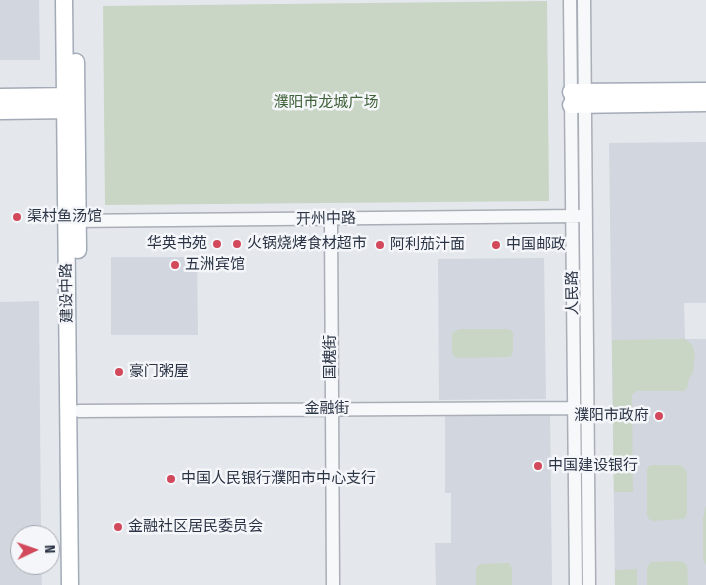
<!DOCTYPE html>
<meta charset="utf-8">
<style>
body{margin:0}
#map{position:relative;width:706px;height:585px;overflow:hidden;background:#e4e7ec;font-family:"Fira Sans Condensed",sans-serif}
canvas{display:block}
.north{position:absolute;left:10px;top:525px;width:50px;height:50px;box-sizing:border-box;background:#f4f6f9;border:1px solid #a4a8b1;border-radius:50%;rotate:87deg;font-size:14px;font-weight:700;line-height:20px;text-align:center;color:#2b3445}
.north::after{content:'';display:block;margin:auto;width:18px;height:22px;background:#d1495b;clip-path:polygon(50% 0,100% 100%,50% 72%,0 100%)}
</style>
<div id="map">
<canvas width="706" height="585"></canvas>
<div class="north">N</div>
</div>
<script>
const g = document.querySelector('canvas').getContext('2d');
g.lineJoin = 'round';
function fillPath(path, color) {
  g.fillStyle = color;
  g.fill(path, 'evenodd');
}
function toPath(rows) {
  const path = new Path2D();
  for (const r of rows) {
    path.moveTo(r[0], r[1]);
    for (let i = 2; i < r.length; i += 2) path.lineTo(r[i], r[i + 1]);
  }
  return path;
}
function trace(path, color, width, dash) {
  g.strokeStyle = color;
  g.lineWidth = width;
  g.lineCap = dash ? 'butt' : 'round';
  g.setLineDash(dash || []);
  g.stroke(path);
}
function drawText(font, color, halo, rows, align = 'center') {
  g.font = font + ' "Fira Sans Condensed","Noto Sans SC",sans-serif';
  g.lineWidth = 5;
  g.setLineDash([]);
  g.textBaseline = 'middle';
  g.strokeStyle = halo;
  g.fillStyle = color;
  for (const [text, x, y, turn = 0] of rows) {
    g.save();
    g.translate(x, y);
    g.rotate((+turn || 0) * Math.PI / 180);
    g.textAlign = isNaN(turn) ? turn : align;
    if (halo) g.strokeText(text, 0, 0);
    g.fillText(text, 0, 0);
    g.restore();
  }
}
fillPath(toPath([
 [0,0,39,0,40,60,0,60],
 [706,142,706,303,684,303,685,339,706,339,706,585,615,585,609,143],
 [197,257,198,335,111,335,111,257],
 [544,258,546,399,439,400,438,259],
 [39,301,41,535,20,535,20,565,41,565,42,585,0,585,0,302],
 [550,413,552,585,436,585,435,543,451,543,451,493,445,493,445,414]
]), '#d2d6de');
fillPath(toPath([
 [547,1,549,201,105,205,103,6],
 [459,329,507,329,511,330,513,334,513,351,512,356,507,357,458,358,454,356,452,353,452,334],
 [685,339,693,346,695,356,693,372,689,378,687,388,684,391,637,391,632,395,633,492,614,492,612,340],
 [651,465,679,465,682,466,687,472,687,514,684,519,652,521,649,519,647,516,647,471,648,467],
 [706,505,706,565,703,558,703,518],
 [682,561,687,566,688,585,647,585,647,567,651,562],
 [509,563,512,568,512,585,476,585,476,568,480,564],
 [637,569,637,585,615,585,615,570]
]), '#c9d6c5');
const minor = toPath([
 [570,0,576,585],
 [584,0,589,585],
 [331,219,333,585],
 [69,221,579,216],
 [79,411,574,408]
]);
const major = toPath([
 [64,0,70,585],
 [76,62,78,250],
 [571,92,706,91],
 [0,97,74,96],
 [571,105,706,103],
 [0,111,74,110]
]);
trace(minor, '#a9aeb7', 15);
trace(major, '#a3abb8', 19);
trace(minor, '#f7f8fa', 12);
trace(major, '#fff', 16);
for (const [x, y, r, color] of [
 [17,217,5,"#d1495b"],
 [217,244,5,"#d1495b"],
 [237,244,5,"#d1495b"],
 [380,245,5,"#d1495b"],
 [496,245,5,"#d1495b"],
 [175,265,5,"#d1495b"],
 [119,372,5,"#d1495b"],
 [659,416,5,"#d1495b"],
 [538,466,5,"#d1495b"],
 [171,479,5,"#d1495b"],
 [118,527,5,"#d1495b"]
]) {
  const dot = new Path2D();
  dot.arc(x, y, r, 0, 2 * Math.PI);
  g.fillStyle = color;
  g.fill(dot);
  trace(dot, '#f4f6f9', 2);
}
drawText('15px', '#3f6138', '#f4f6f9', [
 ["濮阳市龙城广场",326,103]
]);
drawText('15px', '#2b3445', '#f4f6f9', [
 ["渠村鱼汤馆",27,217],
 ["华英书苑",207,244,"right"],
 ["火锅烧烤食材超市",247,244],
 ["阿利茄汁面",390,245],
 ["中国邮政",506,245],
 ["五洲宾馆",185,265],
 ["豪门粥屋",129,372],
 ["濮阳市政府",649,416,"right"],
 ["中国建设银行",548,466],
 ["中国人民银行濮阳市中心支行",181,479],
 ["金融社区居民委员会",128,527]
], 'left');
drawText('15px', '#2b3445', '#f4f6f9', [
 ["开州中路",326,219,-1],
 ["建设中路",67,293,-91],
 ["人民路",573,293,-91],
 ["国槐街",331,357,-90],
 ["金融街",327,409]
]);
</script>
